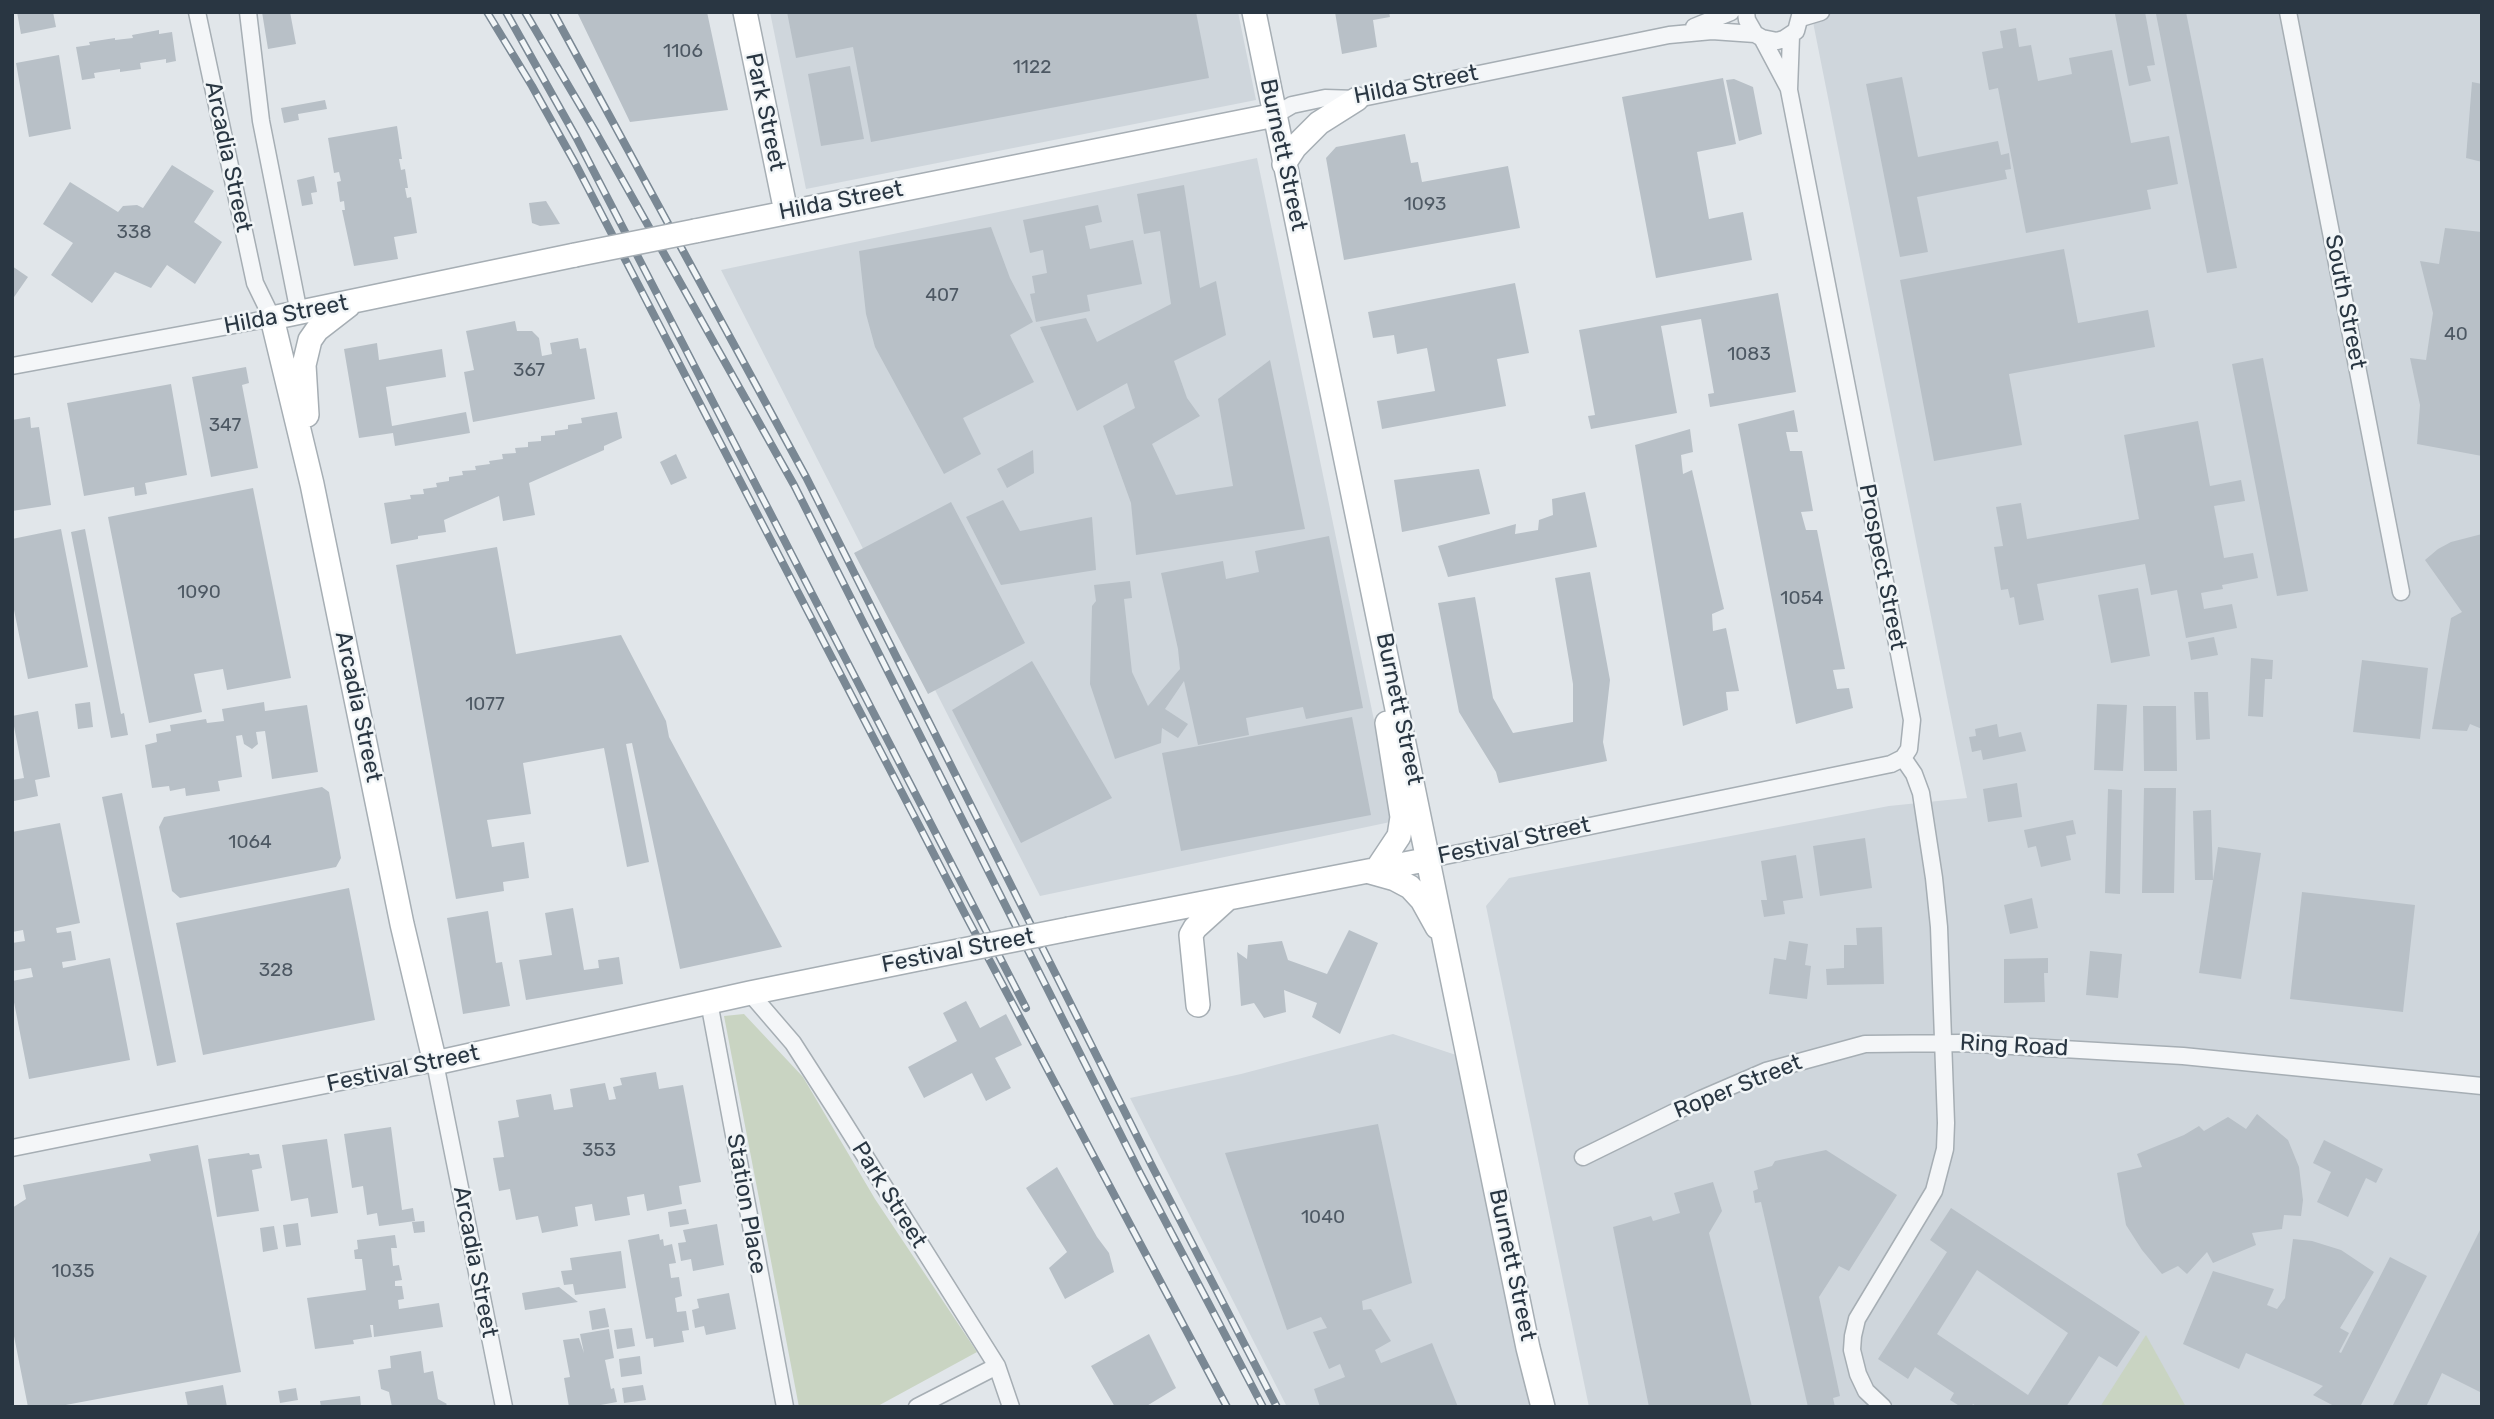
<!DOCTYPE html>
<style>
body{margin:0}
#map{position:relative;width:2494px;height:1419px;overflow:hidden;background:#e1e6ea;font-family:Rubik,sans-serif}
canvas{display:block}
.frame{position:absolute;inset:0;border:14px solid #293642;pointer-events:none}
</style>
<div id="map">
<canvas width="2494" height="1419"></canvas>
<div class="frame"></div>
</div>
<script>
const g = document.querySelector('canvas').getContext('2d');
g.lineJoin = 'round';
function fillPath(path, color) {
  g.fillStyle = color;
  g.fill(path, 'evenodd');
}
function toPath(rows) {
  const path = new Path2D();
  for (const r of rows) {
    path.moveTo(r[0], r[1]);
    for (let i = 2; i < r.length; i += 2) path.lineTo(r[i], r[i + 1]);
  }
  return path;
}
function trace(path, color, width, dash) {
  g.strokeStyle = color;
  g.lineWidth = width;
  g.lineCap = dash ? 'butt' : 'round';
  g.setLineDash(dash || []);
  g.stroke(path);
}
function drawText(font, color, halo, rows, align = 'center') {
  g.font = font + ' Rubik,sans-serif';
  g.lineWidth = 5;
  g.setLineDash([]);
  g.textBaseline = 'middle';
  g.strokeStyle = halo;
  g.fillStyle = color;
  for (const [text, x, y, turn = 0] of rows) {
    g.save();
    g.translate(x, y);
    g.rotate((+turn || 0) * Math.PI / 180);
    g.textAlign = isNaN(turn) ? turn : align;
    if (halo) g.strokeText(text, 0, 0);
    g.fillText(text, 0, 0);
    g.restore();
  }
}
fillPath(toPath([
 [770,12,1238,12,1256,100,806,189],
 [1811,12,2482,12,2482,1407,1589,1407,1486,906,1509,878,1889,806,1967,798],
 [1257,158,1395,821,1040,896,721,270],
 [1393,1034,1459,1056,1534,1407,1287,1407,1130,1098,1241,1074]
]), '#cfd6dc');
fillPath(toPath([
 [744,1014,803,1077,875,1199,977,1352,876,1407,799,1407,724,1016],
 [2146,1335,2186,1407,2100,1407]
]), '#c9d4c2');
fillPath(toPath([
 [17,12,53,12,56,27,21,34],
 [262,12,290,12,296,44,268,49],
 [577,12,707,12,728,110,630,122],
 [787,12,1196,12,1209,78,871,142,853,47,796,58],
 [1335,12,1389,12,1390,17,1373,20,1377,47,1342,54],
 [2123,12,2145,12,2155,65,2147,66,2151,81,2129,86,2115,14],
 [2165,12,2186,12,2237,268,2207,273,2156,14],
 [2016,28,2019,47,2031,45,2038,81,2072,74,2069,58,2112,50,2131,143,2169,136,2178,184,2147,190,2151,209,2026,233,1998,88,1989,90,1982,52,2003,48,2000,31],
 [159,30,159,34,172,32,176,61,166,63,166,59,140,63,141,69,120,72,120,69,94,73,95,78,82,80,76,47,90,45,89,42,115,38,115,40,133,38,132,35],
 [59,55,71,129,29,137,16,63],
 [850,66,864,139,821,146,808,74],
 [1902,77,1918,157,1998,141,2001,155,2009,153,2011,169,2005,170,2007,179,1917,197,1928,252,1900,257,1866,84],
 [1723,78,1736,144,1697,152,1709,219,1743,212,1752,260,1656,278,1622,97],
 [1734,79,1753,87,1762,134,1739,141,1726,80],
 [2472,82,2482,84,2482,162,2466,158],
 [325,100,327,109,298,114,299,120,284,123,281,108],
 [397,126,402,159,399,159,401,170,405,169,408,188,405,188,407,198,411,197,417,233,394,237,398,259,354,266,342,210,345,210,344,201,340,202,337,182,341,181,339,172,334,173,328,138],
 [1405,134,1411,163,1418,162,1422,182,1508,166,1520,228,1344,260,1326,158,1336,147],
 [172,165,214,191,194,222,222,242,195,284,167,265,151,288,115,272,92,303,51,275,73,243,43,224,70,182,118,212,123,206,137,205,143,208],
 [314,176,317,192,311,193,313,204,302,206,297,180],
 [1184,185,1200,288,1216,281,1226,335,1174,361,1187,398,1200,416,1152,444,1176,495,1233,486,1218,399,1270,360,1305,529,1136,555,1131,503,1103,426,1135,408,1127,383,1077,411,1040,327,1086,318,1097,342,1171,304,1160,231,1144,234,1137,194],
 [546,201,560,224,540,226,532,223,529,203],
 [1098,205,1102,222,1085,226,1090,249,1133,240,1142,284,1087,295,1090,311,1036,322,1030,294,1035,293,1032,276,1047,273,1043,250,1030,253,1023,220],
 [991,227,1010,278,1033,322,1010,335,1034,382,963,418,981,454,944,474,875,347,866,314,859,251],
 [2445,228,2482,232,2482,456,2417,444,2420,405,2410,358,2426,360,2433,313,2420,261,2439,264],
 [2064,249,2078,323,2148,310,2155,347,2009,374,2022,445,1934,461,1900,280],
 [12,266,28,277,12,300],
 [1515,283,1529,353,1497,359,1506,406,1382,429,1377,401,1435,391,1427,348,1397,354,1394,335,1373,338,1368,312],
 [1778,293,1796,392,1710,407,1708,394,1714,393,1701,319,1661,326,1677,413,1591,429,1588,416,1595,415,1579,330],
 [515,321,517,331,532,331,539,338,542,356,552,354,550,343,578,338,580,349,586,348,595,399,473,422,464,372,474,370,466,331],
 [377,343,379,360,442,349,446,377,386,387,392,426,466,412,470,433,395,446,393,433,359,438,344,349],
 [2263,358,2308,591,2277,596,2232,364],
 [246,367,249,383,242,385,258,468,211,477,192,377],
 [171,384,187,475,145,483,147,494,135,496,134,487,84,496,67,403],
 [1794,410,1798,432,1786,432,1790,451,1802,451,1813,511,1801,512,1806,530,1817,530,1845,669,1833,670,1837,689,1849,688,1853,708,1796,724,1738,424],
 [617,412,622,438,604,446,604,450,529,483,535,515,503,521,499,496,444,520,446,532,418,536,418,539,391,544,384,503,411,499,410,495,424,494,423,489,437,487,436,483,449,481,449,477,463,475,462,471,476,470,475,466,490,464,489,461,503,459,502,454,516,453,515,448,528,447,528,442,541,441,541,436,555,435,555,431,568,429,568,425,582,423,581,418],
 [30,417,31,428,39,427,51,505,12,511,12,420],
 [2198,421,2210,486,2241,480,2245,501,2214,506,2224,558,2253,553,2258,578,2222,585,2223,589,2201,593,2204,609,2232,604,2237,628,2186,638,2177,590,2151,595,2145,564,2037,584,2044,620,2019,625,2014,597,2010,598,2008,589,2001,590,1994,547,2003,546,1996,507,2021,503,2027,539,2139,519,2124,435],
 [1690,429,1693,452,1681,455,1683,474,1692,470,1724,609,1712,614,1713,631,1726,628,1739,691,1726,692,1728,710,1683,726,1635,445],
 [1033,450,1034,473,1007,488,997,469],
 [676,454,687,478,671,485,660,462],
 [1479,469,1490,514,1402,532,1394,480],
 [253,488,291,678,227,690,223,669,194,674,202,712,149,723,108,517],
 [1585,492,1597,547,1448,577,1438,546,1516,524,1515,534,1538,530,1539,520,1553,515,1552,499],
 [1003,500,1020,531,1092,517,1096,570,1001,585,966,517],
 [951,502,1025,643,928,694,854,553],
 [61,529,88,667,28,679,12,600,12,539],
 [85,529,121,714,124,713,128,735,111,738,71,532],
 [2482,534,2482,729,2470,724,2467,731,2432,729,2451,618,2462,612,2425,560,2438,549,2451,542],
 [1329,536,1363,708,1306,719,1303,707,1246,718,1249,735,1198,745,1184,681,1165,709,1188,724,1178,738,1162,728,1161,743,1115,759,1090,684,1092,606,1096,601,1094,585,1130,581,1132,598,1124,599,1132,672,1148,706,1180,669,1178,649,1161,573,1223,561,1226,579,1259,572,1255,551],
 [497,547,516,654,621,635,666,721,669,737,782,947,680,969,632,743,626,744,649,862,627,867,604,748,523,763,531,814,487,820,492,847,524,842,529,878,503,882,504,891,456,899,396,565],
 [1590,572,1610,680,1603,742,1607,761,1499,783,1496,772,1459,712,1438,603,1475,597,1493,698,1513,733,1573,722,1573,684,1555,578],
 [2138,588,2150,656,2111,663,2098,595],
 [2214,637,2218,655,2191,660,2188,642],
 [2251,658,2273,660,2272,679,2265,679,2263,717,2248,716],
 [2362,660,2428,668,2420,739,2353,732],
 [1032,661,1112,798,1021,843,952,710],
 [2194,692,2208,692,2210,739,2196,740],
 [90,702,93,727,78,729,75,704],
 [264,702,265,711,307,705,318,772,272,779,265,731,256,732,258,744,252,749,244,744,242,735,236,736,242,777,218,781,220,791,186,796,185,788,170,791,169,786,152,788,145,745,157,742,156,734,171,731,170,725,206,719,207,723,224,721,222,709],
 [2097,704,2127,705,2123,771,2094,770],
 [2143,706,2176,706,2177,771,2144,771],
 [38,711,50,777,35,780,38,796,14,801,12,780,24,778,12,716],
 [1352,717,1371,815,1181,851,1162,753],
 [1997,724,1999,737,2021,732,2026,751,1983,760,1981,750,1972,752,1969,737,1976,736,1975,729],
 [2017,783,2022,817,1988,822,1983,789],
 [322,787,329,792,341,858,336,867,180,898,172,891,159,827,164,817],
 [2144,788,2176,788,2174,893,2142,893],
 [2108,789,2122,790,2120,894,2105,893],
 [122,793,176,1062,157,1066,102,797],
 [2211,810,2213,880,2195,880,2193,811],
 [2073,820,2076,834,2066,836,2071,860,2041,867,2036,846,2028,848,2024,830],
 [60,823,80,923,56,928,57,933,71,931,76,960,62,962,63,968,110,958,130,1060,29,1079,12,992,12,981,33,977,31,968,12,971,12,943,25,941,23,930,12,932,12,832],
 [1865,838,1872,888,1820,896,1813,846],
 [2218,847,2261,853,2241,979,2199,973],
 [1796,855,1803,898,1783,901,1785,914,1764,917,1761,900,1767,900,1761,861],
 [349,888,375,1020,203,1055,176,923],
 [2302,892,2415,905,2403,1012,2290,999],
 [2032,898,2038,928,2010,934,2004,905],
 [573,908,584,970,599,968,598,960,619,957,623,984,526,1000,519,960,552,955,545,913],
 [488,911,496,963,502,962,510,1006,463,1014,447,918],
 [1882,927,1884,984,1827,985,1826,969,1844,968,1844,945,1857,945,1856,928],
 [1349,930,1378,943,1340,1034,1312,1017,1317,1003,1284,990,1286,1012,1264,1018,1254,1003,1241,1006,1237,952,1247,959,1248,945,1282,941,1288,960,1327,974],
 [1789,941,1808,944,1805,965,1811,966,1807,999,1769,994,1774,958,1786,960],
 [2090,951,2122,954,2118,998,2086,995],
 [2048,958,2048,973,2044,973,2045,1002,2004,1003,2004,959],
 [966,1001,980,1028,1006,1014,1022,1045,995,1058,1011,1088,986,1101,972,1073,924,1098,908,1067,957,1041,943,1013],
 [656,1072,659,1089,683,1085,701,1182,679,1186,682,1204,647,1211,644,1194,627,1197,630,1215,595,1221,592,1204,575,1207,578,1226,542,1233,538,1216,516,1220,510,1189,499,1191,493,1158,504,1157,498,1121,519,1117,516,1100,551,1094,554,1110,573,1107,570,1089,605,1083,609,1100,616,1099,613,1087,622,1085,620,1078],
 [2257,1114,2288,1140,2299,1167,2303,1200,2301,1216,2284,1215,2282,1229,2252,1233,2256,1245,2213,1263,2207,1252,2187,1274,2178,1266,2162,1274,2142,1250,2126,1225,2117,1173,2142,1167,2137,1154,2184,1135,2199,1126,2204,1131,2228,1117,2246,1129],
 [1378,1124,1412,1283,1362,1301,1363,1310,1371,1309,1391,1341,1375,1350,1381,1363,1432,1343,1458,1407,1320,1407,1314,1389,1345,1377,1340,1364,1329,1369,1313,1332,1327,1328,1321,1317,1287,1330,1225,1153],
 [391,1127,402,1210,413,1208,415,1221,379,1226,377,1213,367,1215,363,1186,352,1188,344,1134],
 [327,1139,338,1213,311,1217,308,1198,291,1201,282,1145],
 [2324,1140,2383,1169,2376,1183,2366,1178,2348,1217,2317,1202,2331,1172,2313,1163],
 [198,1145,241,1372,55,1407,28,1407,12,1326,12,1208,26,1199,23,1185,151,1161,149,1154],
 [1826,1150,1897,1195,1849,1271,1839,1266,1819,1297,1840,1396,1833,1398,1835,1407,1808,1407,1761,1202,1755,1203,1753,1191,1758,1189,1754,1171,1772,1166,1775,1161],
 [249,1153,250,1155,259,1154,262,1168,252,1170,259,1211,217,1217,208,1159],
 [1057,1167,1097,1237,1109,1253,1114,1272,1065,1299,1049,1268,1067,1252,1026,1188],
 [1713,1182,1722,1211,1709,1233,1752,1407,1649,1407,1613,1227,1651,1216,1653,1221,1680,1213,1674,1193],
 [1951,1208,2140,1332,2117,1367,2099,1356,2066,1407,1978,1407,1973,1404,1971,1407,1961,1407,1950,1400,1954,1393,1915,1367,1908,1379,1878,1359,1947,1252,1930,1240],
 [1977,1270,2068,1333,2028,1395,1937,1334],
 [686,1209,689,1224,670,1227,668,1212],
 [424,1221,425,1232,414,1233,412,1222],
 [298,1223,301,1245,286,1247,283,1225],
 [717,1224,724,1265,693,1271,691,1259,681,1261,678,1243,686,1242,683,1230],
 [274,1226,278,1249,263,1252,260,1228],
 [2482,1226,2482,1393,2442,1373,2426,1407,2392,1407],
 [659,1234,660,1240,663,1239,664,1246,672,1244,676,1263,669,1264,671,1278,679,1277,682,1296,675,1298,677,1312,686,1311,689,1330,682,1331,684,1342,654,1347,653,1338,646,1339,628,1240],
 [395,1235,397,1248,391,1248,393,1266,399,1265,402,1280,395,1281,395,1286,402,1286,404,1299,398,1300,399,1309,439,1303,443,1327,374,1337,373,1325,370,1325,372,1337,353,1340,354,1344,315,1349,307,1298,366,1290,362,1259,355,1259,354,1250,358,1249,357,1240],
 [2293,1239,2312,1241,2341,1250,2374,1272,2340,1328,2349,1333,2339,1352,2341,1353,2390,1257,2427,1276,2360,1407,2336,1407,2313,1395,2323,1386,2246,1353,2239,1369,2183,1344,2213,1271,2274,1289,2267,1305,2277,1309,2285,1298],
 [621,1251,626,1288,575,1295,573,1284,564,1285,561,1271,572,1270,570,1258],
 [559,1287,578,1302,525,1310,522,1293],
 [729,1293,736,1329,706,1335,704,1326,695,1328,692,1310,699,1308,697,1299],
 [605,1308,609,1327,592,1330,589,1311],
 [632,1328,635,1346,617,1349,614,1330],
 [609,1329,614,1358,605,1360,611,1389,614,1388,617,1402,590,1407,569,1407,564,1378,570,1377,563,1340,579,1338,584,1353,580,1334],
 [1149,1334,1176,1388,1145,1407,1115,1407,1091,1366],
 [421,1351,424,1373,433,1371,438,1399,447,1404,444,1407,392,1407,389,1392,381,1389,378,1370,391,1368,390,1356],
 [640,1356,642,1374,621,1377,619,1359],
 [223,1385,227,1407,188,1407,185,1392],
 [643,1385,646,1400,624,1403,622,1388],
 [296,1388,298,1400,280,1403,278,1391],
 [360,1396,361,1407,321,1407,320,1401]
]), '#b8c0c7');
const street = toPath([
 [248,12,261,121,299,313],
 [1746,12,1747,20,1755,34,1762,38,1777,41,1784,39,1796,31,1801,12],
 [2288,12,2401,592],
 [1801,18,1821,12],
 [1694,27,1731,12],
 [1762,38,1788,87],
 [1275,115,1292,105,1325,98,1357,99,1669,35,1712,31,1755,34],
 [12,366,272,318,255,283,197,12],
 [1430,859,1891,764,1903,758,1909,749,1912,720,1789,90,1791,36],
 [750,993,793,1043,836,1110,997,1366,1011,1407],
 [709,1002,785,1407],
 [12,1148,435,1063,504,1407],
 [1583,1157,1701,1099,1766,1071,1865,1044,1960,1043,2183,1056,2482,1086],
 [917,1407,997,1366],
 [1883,1407,1866,1391,1858,1374,1852,1350,1853,1336,1857,1319,1934,1191,1945,1149,1946,1123,1939,927,1934,878,1921,793,1914,774,1903,758]
]);
const secondary = toPath([
 [745,12,786,212],
 [1254,12,1528,1348,1543,1407],
 [1284,164,1295,147,1319,123,1357,99],
 [695,231,1275,115],
 [575,255,272,318,312,484,402,924,435,1063,750,993,923,958],
 [307,415,304,365,310,340,317,330,348,306],
 [1377,869,1399,836,1402,817,1387,723],
 [1370,872,1395,879,1410,887,1422,900,1437,927],
 [1069,929,1430,859],
 [1198,1005,1191,935,1195,928,1227,899]
]);
trace(street, '#a6aeb4', 19);
trace(secondary, '#a6aeb4', 26);
trace(street, '#f4f6f8', 16);
trace(secondary, '#fff', 23);
const rail = toPath([
 [487,12,532,86,575,163,966,916,1227,1407],
 [506,12,576,137,1026,1008],
 [525,12,595,131,794,485,1140,1173,1263,1407],
 [553,12,806,477,1153,1168,1277,1407]
]);
trace(rail, '#7a8894', 8);
trace(rail, '#f1f5f7', 5, [16]);
const secondaryBridge = toPath([
 [575,255,695,231],
 [923,958,1069,929]
]);
trace(secondaryBridge, '#a6aeb4', 26, []);
trace(secondaryBridge, '#fff', 23);
drawText('19px', '#4d5863', null, [
 ["1106",683,52],
 ["1122",1032,68],
 ["1093",1425,205],
 ["338",134,233],
 ["407",942,296],
 ["40",2456,335],
 ["1083",1749,355],
 ["367",529,371],
 ["347",225,426],
 ["1090",199,593],
 ["1054",1802,599],
 ["1077",485,705],
 ["1064",250,843],
 ["328",276,971],
 ["353",599,1151],
 ["1040",1323,1218],
 ["1035",73,1272]
]);
drawText('23px', '#293642', '#f1f5f7', [
 ["Hilda Street",1416,85,-11],
 ["Park Street",765,112,78],
 ["Burnett Street",1283,155,78],
 ["Arcadia Street",228,157,78],
 ["Hilda Street",841,201,-11],
 ["South Street",2345,302,79],
 ["Hilda Street",286,315,-11],
 ["Prospect Street",1882,567,79],
 ["Arcadia Street",358,707,78],
 ["Burnett Street",1399,709,78],
 ["Festival Street",1514,841,-12],
 ["Festival Street",958,951,-11],
 ["Ring Road",2014,1046,3],
 ["Festival Street",403,1069,-12],
 ["Roper Street",1738,1087,-22],
 ["Park Street",889,1195,58],
 ["Station Place",746,1204,80],
 ["Arcadia Street",475,1262,79],
 ["Burnett Street",1512,1265,78]
]);
</script>
